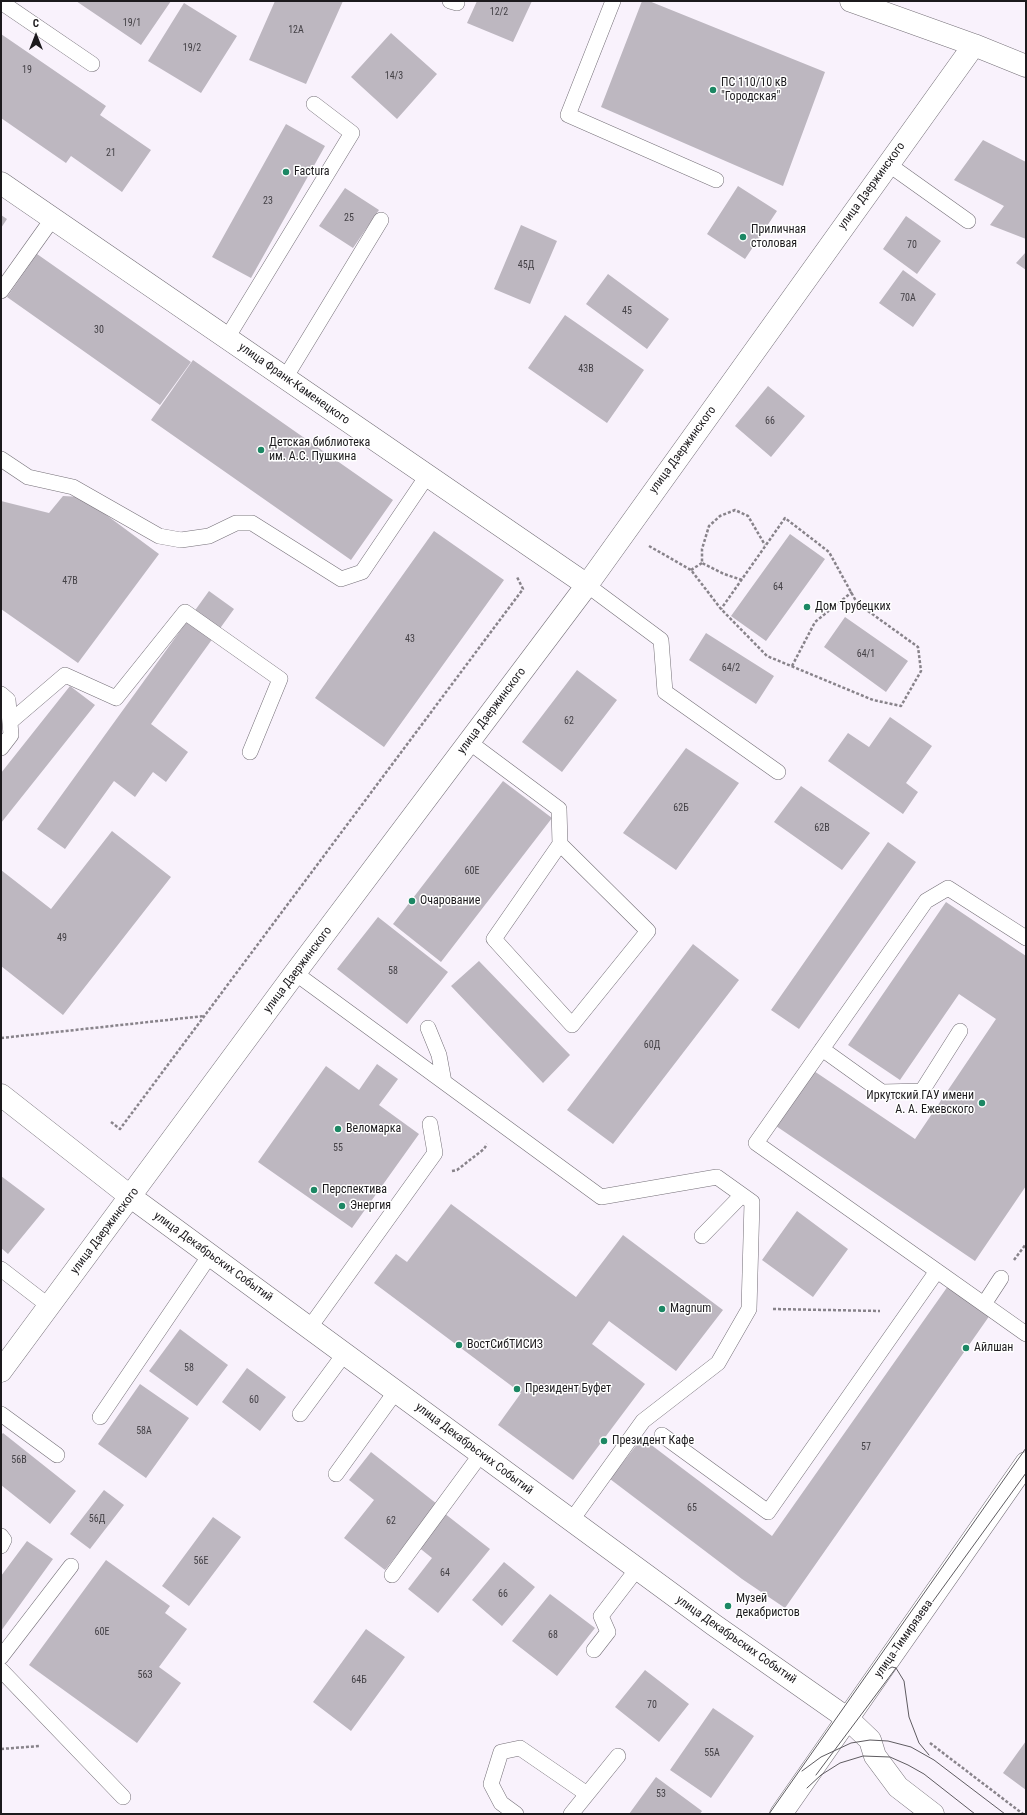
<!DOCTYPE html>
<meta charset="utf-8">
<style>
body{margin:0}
#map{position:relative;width:1027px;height:1815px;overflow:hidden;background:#f9f2fc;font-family:"Roboto Condensed",sans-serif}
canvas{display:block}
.frame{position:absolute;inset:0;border:2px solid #1c1a1d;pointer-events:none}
.north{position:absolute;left:16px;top:16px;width:40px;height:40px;-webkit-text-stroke:3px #fff;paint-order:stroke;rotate:0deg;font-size:11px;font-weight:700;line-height:16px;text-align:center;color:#1c1a1d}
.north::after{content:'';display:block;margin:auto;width:14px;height:18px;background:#1c1a1d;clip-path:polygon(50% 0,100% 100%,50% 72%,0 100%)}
</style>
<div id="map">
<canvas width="1027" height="1815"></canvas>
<div class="frame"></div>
<div class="north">С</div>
</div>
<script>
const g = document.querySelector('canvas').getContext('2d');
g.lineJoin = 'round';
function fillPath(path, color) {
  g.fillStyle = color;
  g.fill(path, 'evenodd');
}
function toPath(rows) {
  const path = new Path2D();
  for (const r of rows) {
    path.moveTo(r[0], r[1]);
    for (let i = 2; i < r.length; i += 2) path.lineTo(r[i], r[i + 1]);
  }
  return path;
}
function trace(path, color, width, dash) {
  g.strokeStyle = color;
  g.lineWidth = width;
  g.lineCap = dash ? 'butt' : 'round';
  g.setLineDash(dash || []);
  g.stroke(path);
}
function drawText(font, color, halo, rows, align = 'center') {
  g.font = font + ' "Roboto Condensed",sans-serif';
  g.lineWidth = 3;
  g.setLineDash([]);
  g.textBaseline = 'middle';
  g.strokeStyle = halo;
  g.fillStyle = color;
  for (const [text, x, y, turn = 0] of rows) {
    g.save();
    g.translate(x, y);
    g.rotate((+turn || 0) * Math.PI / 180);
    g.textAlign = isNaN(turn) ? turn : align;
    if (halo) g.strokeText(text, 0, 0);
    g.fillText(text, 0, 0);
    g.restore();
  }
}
fillPath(toPath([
 [76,1,171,1,141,45],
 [275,1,343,1,306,84,249,60],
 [477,1,532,1,513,42,467,23],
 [642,1,649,1,825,72,783,186,601,107],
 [184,3,237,36,201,93,148,61],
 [391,33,437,74,397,119,351,77],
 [1,34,106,106,100,115,151,150,122,192,71,156,66,163,1,118],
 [286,124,325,146,251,278,212,257],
 [983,140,1026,162,1026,239,990,225,1004,206,954,180],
 [738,186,777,211,745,259,707,234],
 [345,188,379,210,353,248,319,226],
 [1,215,7,219,1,228],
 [906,216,941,241,917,274,883,249],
 [521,225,557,241,530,304,494,289],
 [1026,252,1026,270,1016,263],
 [37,254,191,362,160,405,7,297],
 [903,270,936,294,913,327,879,303],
 [608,274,669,319,647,349,586,304],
 [565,315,644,370,607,423,528,368],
 [193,360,393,500,351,560,151,420],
 [768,386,805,416,771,457,735,426],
 [63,496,82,497,159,554,78,663,1,609,1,501,49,513],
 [434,531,504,580,384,747,315,698],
 [790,534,825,559,766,641,731,616],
 [209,591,234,609,151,724,188,752,166,782,153,772,135,797,114,781,65,849,37,829],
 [845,617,908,661,886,692,824,647],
 [706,633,774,676,756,704,689,660],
 [577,670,617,700,562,772,522,742],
 [70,686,95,705,1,823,1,773],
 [890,717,932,746,906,783,918,792,903,814,828,761,848,733,869,747],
 [686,748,739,783,676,870,623,833],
 [503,781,552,818,441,962,393,924],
 [801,786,870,833,842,870,774,822],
 [112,831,171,877,63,1015,1,966,1,870,51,909],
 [888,842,916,862,799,1029,771,1010],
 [946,902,1026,956,1026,1186,975,1261,776,1126,814,1071,915,1139,996,1019,959,994,900,1080,848,1045],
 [378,917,448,972,407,1024,337,969],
 [693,944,739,980,613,1144,567,1110],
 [479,961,570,1055,543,1083,451,986],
 [377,1064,398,1079,379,1105,419,1134,352,1228,258,1162,326,1066,359,1090],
 [1,1176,45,1209,8,1254,1,1248],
 [451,1204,576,1297,623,1235,723,1310,676,1371,609,1321,592,1344,645,1384,573,1480,498,1425,521,1393,374,1283,396,1254,407,1262],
 [797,1211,848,1249,813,1297,762,1260],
 [948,1286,990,1315,785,1608,742,1579,610,1479,642,1438,772,1536],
 [180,1329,228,1365,197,1406,149,1371],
 [247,1368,286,1397,260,1431,222,1402],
 [140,1384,189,1418,146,1478,98,1444],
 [3,1433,76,1491,50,1524,1,1485,1,1435],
 [371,1452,437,1504,385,1570,344,1538,374,1500,349,1480],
 [104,1490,124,1505,90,1549,70,1534],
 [444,1513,490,1549,438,1613,408,1589,432,1558,417,1546],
 [213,1517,241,1537,189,1606,162,1586],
 [27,1541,53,1559,1,1631,1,1576],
 [106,1560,170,1606,165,1613,187,1629,159,1667,181,1683,137,1743,29,1665],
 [504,1562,535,1587,502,1626,472,1600],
 [550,1594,595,1628,557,1676,512,1641],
 [366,1629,405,1657,351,1731,313,1702],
 [645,1670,689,1704,659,1742,615,1707],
 [713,1708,754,1736,711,1798,670,1770],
 [1026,1741,1026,1790,1003,1773],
 [656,1777,702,1811,700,1814,629,1814]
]), '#bdb7c0');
const lane = toPath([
 [450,1,457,3],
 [613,1,568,115,716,180],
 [1,2,92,64],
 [888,164,968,221],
 [1,291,53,218],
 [227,338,352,133,314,104],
 [285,378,381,220],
 [1,459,28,477,73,487,159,536,181,540,209,536,236,523,252,523,341,579,362,572,427,476],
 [587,585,661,640,665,692,778,772],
 [1,694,8,700,11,735,1,748],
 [10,722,65,675,116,698,185,612,280,679,250,752],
 [469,742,559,809,560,844,494,939,572,1025,648,931,560,844],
 [295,973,601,1197,717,1177,752,1202,749,1309,718,1363,643,1421,571,1521],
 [428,1028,439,1055,444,1082],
 [822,1049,882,1092,922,1091,960,1031],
 [702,1236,742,1195],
 [1,1269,49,1306],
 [937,1271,756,1143,926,901,948,888,1026,938],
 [984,1304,1001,1278],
 [310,1327,435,1153,430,1124],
 [1,1414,57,1455],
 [300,1414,345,1353],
 [100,1417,210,1255],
 [662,1435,768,1512,937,1271,1026,1334],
 [336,1474,396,1391],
 [1,1536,4,1540,1,1546],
 [392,1575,481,1454],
 [594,1650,608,1632,601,1616,637,1569],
 [1,1657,71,1566],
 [1,1670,123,1797],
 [516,1814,501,1803,491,1784,501,1752,520,1748,587,1794],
 [571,1814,618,1756]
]);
const secondary = toPath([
 [851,1,974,45,1026,66],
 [1,183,587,585],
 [1,1095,131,1197,714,1625,848,1719,870,1740,875,1756,898,1787,933,1814],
 [1,1371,295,973,587,585,974,45],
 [781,1814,1026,1463]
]);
trace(lane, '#746f77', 16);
trace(secondary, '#746f77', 23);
trace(toPath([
 [649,546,691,570,721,609,767,656,873,700,901,706,921,671,918,647,857,603,829,552,785,518,721,609],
 [691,570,702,563],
 [742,580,724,574,702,563,702,549,709,526,720,516,735,510,748,516,765,545],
 [792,666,815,622,852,592],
 [1,1038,204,1016],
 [111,1122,120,1129,523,589,517,577],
 [452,1171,457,1170,484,1149,487,1144],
 [1014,1260,1026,1244],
 [773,1309,880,1311],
 [930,1743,1023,1814],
 [1,1749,40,1746]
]), '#88838a', 2.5, [3, 2]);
trace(lane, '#fff', 15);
trace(secondary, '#fff', 22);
trace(toPath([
 [896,1668,892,1667,881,1673,1026,1473],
 [896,1668,904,1681,909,1717,919,1743,929,1755],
 [802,1771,821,1757,851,1743,870,1740,888,1741,911,1747,934,1760,1005,1814],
 [816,1775,896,1668],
 [807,1788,821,1775,840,1763,863,1756,890,1757,908,1765,924,1774,975,1814],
 [769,1814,1026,1448]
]), '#5e5b60', 1);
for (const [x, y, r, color] of [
 [713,90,4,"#1c8764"],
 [286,172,4,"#1c8764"],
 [743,237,4,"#1c8764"],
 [261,450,4,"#1c8764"],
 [807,607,4,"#1c8764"],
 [412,901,4,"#1c8764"],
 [982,1103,4,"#1c8764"],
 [338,1129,4,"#1c8764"],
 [314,1190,4,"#1c8764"],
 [342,1206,4,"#1c8764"],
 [662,1309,4,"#1c8764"],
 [459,1345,4,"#1c8764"],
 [966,1348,4,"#1c8764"],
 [517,1389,4,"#1c8764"],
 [604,1441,4,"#1c8764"],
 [728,1606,4,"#1c8764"]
]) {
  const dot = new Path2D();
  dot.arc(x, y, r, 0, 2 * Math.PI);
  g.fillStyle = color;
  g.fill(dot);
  trace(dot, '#fff', 1.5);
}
drawText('10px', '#444146', null, [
 ["12/2",499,12],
 ["19/1",132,23],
 ["12А",296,30],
 ["19/2",192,48],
 ["19",27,70],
 ["14/3",394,76],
 ["21",111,153],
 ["23",268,201],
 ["25",349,218],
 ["70",912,245],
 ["45Д",526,265],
 ["70А",908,298],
 ["45",627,311],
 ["30",99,330],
 ["43В",586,369],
 ["66",770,421],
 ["47В",70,581],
 ["64",778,587],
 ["43",410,639],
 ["64/1",866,654],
 ["64/2",731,668],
 ["62",569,721],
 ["62Б",681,808],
 ["62В",822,828],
 ["60Е",472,871],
 ["49",62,938],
 ["58",393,971],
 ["60Д",652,1045],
 ["55",338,1148],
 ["58",189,1368],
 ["60",254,1400],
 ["58А",144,1431],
 ["57",866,1447],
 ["56В",19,1460],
 ["65",692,1508],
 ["56Д",97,1519],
 ["62",391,1521],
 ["56Е",201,1561],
 ["64",445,1573],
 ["66",503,1594],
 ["60Е",102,1632],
 ["68",553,1635],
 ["56З",145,1675],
 ["64Б",359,1680],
 ["70",652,1705],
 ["55А",712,1753],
 ["53",661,1794]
]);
drawText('12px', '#1c1a1d', '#fff', [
 ["ПС 110/10 кВ",721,83],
 ["\"Городская\"",721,97],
 ["Factura",294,172],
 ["Приличная",751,230],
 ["столовая",751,244],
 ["Детская библиотека",269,443],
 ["им. А.С. Пушкина",269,457],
 ["Дом Трубецких",815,607],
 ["Очарование",420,901],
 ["Иркутский ГАУ имени",974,1096,"right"],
 ["А. А. Ежевского",974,1110,"right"],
 ["Веломарка",346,1129],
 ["Перспектива",322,1190],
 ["Энергия",350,1206],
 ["Magnum",670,1309],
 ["ВостСибТИСИЗ",467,1345],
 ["Айлшан",974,1348],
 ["Президент Буфет",525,1389],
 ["Президент Кафе",612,1441],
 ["Музей",736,1599],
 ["декабристов",736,1613]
], 'left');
drawText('12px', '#1c1a1d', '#fff', [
 ["улица Дзержинского",872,186,-54],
 ["улица Франк-Каменецкого",294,384,35],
 ["улица Дзержинского",683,450,-54],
 ["улица Дзержинского",492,711,-53],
 ["улица Дзержинского",298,970,-53],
 ["улица Дзержинского",105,1231,-53],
 ["улица Декабрьских Событий",213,1257,36],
 ["улица Декабрьских Событий",474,1449,37],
 ["улица Тимирязева",904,1639,-55],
 ["улица Декабрьских Событий",736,1640,35]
]);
</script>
